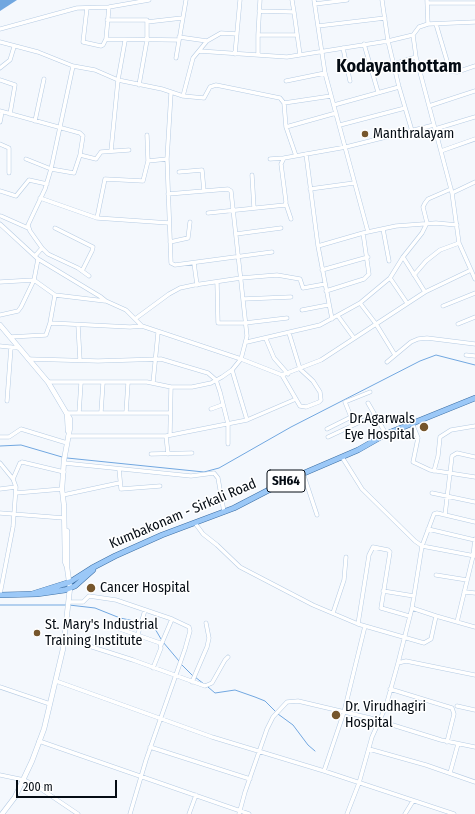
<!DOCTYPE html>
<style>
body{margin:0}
#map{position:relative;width:475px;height:814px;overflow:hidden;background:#f4f8fd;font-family:"Fira Sans Condensed",sans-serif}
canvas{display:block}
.scale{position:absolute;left:16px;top:780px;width:101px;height:18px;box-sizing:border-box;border:2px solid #050c14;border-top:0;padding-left:5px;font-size:12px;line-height:14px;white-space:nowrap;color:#050c14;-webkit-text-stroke:3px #fff;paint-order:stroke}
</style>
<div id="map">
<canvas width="475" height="814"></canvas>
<div class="scale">200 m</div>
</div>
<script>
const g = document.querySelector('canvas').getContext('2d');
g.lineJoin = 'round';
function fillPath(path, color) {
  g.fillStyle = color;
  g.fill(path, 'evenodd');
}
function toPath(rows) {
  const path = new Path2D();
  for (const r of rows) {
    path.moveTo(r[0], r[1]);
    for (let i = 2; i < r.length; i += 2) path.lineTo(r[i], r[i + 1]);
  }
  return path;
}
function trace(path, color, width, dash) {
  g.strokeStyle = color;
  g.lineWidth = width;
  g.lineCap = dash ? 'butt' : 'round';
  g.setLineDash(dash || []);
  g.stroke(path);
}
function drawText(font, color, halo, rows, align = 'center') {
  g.font = font + ' "Fira Sans Condensed",sans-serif';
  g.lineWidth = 3;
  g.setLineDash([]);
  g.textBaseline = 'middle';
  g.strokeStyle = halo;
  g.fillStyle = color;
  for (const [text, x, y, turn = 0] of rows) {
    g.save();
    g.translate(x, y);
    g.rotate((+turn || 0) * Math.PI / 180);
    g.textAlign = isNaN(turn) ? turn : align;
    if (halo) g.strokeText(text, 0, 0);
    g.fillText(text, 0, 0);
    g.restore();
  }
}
fillPath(toPath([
 [0,0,17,0,0,11]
]), '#71a7e0');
trace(toPath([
 [0,446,21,445,62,457],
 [67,458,204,472,219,468,291,427,420,361,436,355,475,365],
 [0,605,66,605],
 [69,605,95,608,120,618,139,622],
 [142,622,148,621,154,627,161,639],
 [163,642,179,661],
 [181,664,193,676],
 [195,677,204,684],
 [208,687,215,693,235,690,255,697,265,701,276,712],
 [278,714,293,725,308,745,315,751]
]), '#71a7e0', 1);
const street = toPath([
 [292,0,294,12],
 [314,0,325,73,368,232],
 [382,0,388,41,399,87,412,131],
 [427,0,428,24,419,27,413,35,416,57,452,193,459,243,475,279],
 [427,3,475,3],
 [315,4,347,0],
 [87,8,83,42,101,46,103,45,106,39,109,7],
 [259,11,294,12,300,55],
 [107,20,147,20,147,40,139,85],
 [147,22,182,18],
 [428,24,475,22],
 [436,24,450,71,457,72,475,66],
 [318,26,385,18],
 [0,29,77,8,109,7,149,0],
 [258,35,260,0],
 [179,37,207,41],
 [106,39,179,40],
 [0,42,38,52,73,66],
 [364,44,378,92],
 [343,48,350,81],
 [199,51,287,57,388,41,413,35],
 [235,54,240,0],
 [258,55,258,35,297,35],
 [176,58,186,0],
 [394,64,416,57],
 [0,68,10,60,14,47],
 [0,80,15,85,10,114],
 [286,81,325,73],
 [171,93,167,159,171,263,175,265,272,252],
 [183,96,193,58,207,41,221,33,237,34],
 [284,103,331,96],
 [334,105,399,87],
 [429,106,475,91],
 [0,111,80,133,83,136,80,155,74,173,51,169,26,159],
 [35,121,44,79],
 [0,122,2,112],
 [340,125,405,108],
 [286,127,336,113],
 [435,129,475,117],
 [0,144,9,148,9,173],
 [111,151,118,80,125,41],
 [441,151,475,139],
 [306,154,318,246,332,319],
 [80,155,96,159,101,152,129,150],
 [270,159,284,158],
 [148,161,167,159],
 [179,172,202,170,204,191],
 [252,175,254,208],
 [310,189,354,183],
 [0,191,16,196,29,180,47,184],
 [452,193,475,182],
 [40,198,97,218,169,223],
 [286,204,291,219],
 [208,213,285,205,286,202,281,164,284,158,346,147,434,125],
 [1,216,28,228],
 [97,218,105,179,143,181,148,161,147,135],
 [0,224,38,259,101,297,106,301,126,310,142,326,241,359,282,375,321,360,425,292,471,270],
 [55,228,93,247,92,251,82,271],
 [383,229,389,261],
 [236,234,281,228],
 [170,242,188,238,190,222],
 [318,246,363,233,396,226,436,223,457,225],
 [42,248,48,254,78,268,89,276],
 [35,256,42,248,30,231,28,225,45,189,51,169,73,66,95,70,118,80,162,89,183,96,204,98,210,87,216,85,280,98,284,103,286,127,296,156],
 [403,257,425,292],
 [194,263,197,285],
 [322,270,368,257],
 [414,275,426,261,440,250,459,243],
 [390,278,407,303],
 [0,282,34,280,55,295,105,301],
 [217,282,218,323,245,323,287,318],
 [326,291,364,279,369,274,363,233],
 [243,299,291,297],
 [360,303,376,324,395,355],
 [443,306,475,293],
 [302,310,328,305],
 [0,315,18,311,21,307,34,280,38,259],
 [338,316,354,338],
 [135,319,169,294,180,288,194,285,241,278,277,275,300,279,303,288,325,284],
 [50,323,130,327,142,326],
 [458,324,475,317],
 [78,325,80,360],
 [10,337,46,335,50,323,55,295],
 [266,339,274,358,288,374],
 [247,342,320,325,360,303,390,278,403,257,422,233,427,223,423,207,425,203,428,199,451,189],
 [0,346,19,348],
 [466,355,475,356],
 [28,359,98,361,161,359,208,373,216,380,220,392,228,424,228,444],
 [387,362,411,342,418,339,427,338,475,344],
 [232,370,247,420],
 [282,375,300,406,306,407,319,402,321,400,320,392,313,381,300,369,289,333],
 [48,382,147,382,171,387,192,387,211,383,222,377,232,370,241,359,247,336,231,191,228,189,168,194],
 [153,383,158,333],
 [7,401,11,347],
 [368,403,386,434],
 [211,409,222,405],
 [101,412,103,383],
 [66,413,170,413],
 [79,413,81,383],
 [126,413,128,383],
 [351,417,345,402,370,392],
 [412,423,418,438,413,462,430,470,475,477],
 [327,429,351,417,353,425],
 [170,434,171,387],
 [68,436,166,436,247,420,296,399],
 [166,436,168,454],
 [0,437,9,437,21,429,67,443],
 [328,437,375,415],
 [151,454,192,453],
 [342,457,362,489,415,541,422,546,475,556],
 [22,462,64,472],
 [0,463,13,479,16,487,13,527,0,594],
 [64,463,191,476,214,473,218,478,224,512],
 [119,469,121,489,160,486],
 [434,471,438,456,440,437,451,430,475,426],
 [303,473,317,515],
 [13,479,20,463],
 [0,489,16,487],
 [16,493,62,489],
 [432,493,475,502],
 [63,495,119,483],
 [0,513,64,518],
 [445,515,452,456,457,453,475,457],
 [195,523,203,534,217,545,240,567,313,605,358,624,424,643,431,639,436,616,475,627],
 [428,529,475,540],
 [436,575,467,580],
 [383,591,414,596],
 [464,592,475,593],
 [69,602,83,602,89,596,116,600,172,619,189,627,190,631,185,649,146,760,130,814],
 [412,608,436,616],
 [333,613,344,580,346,557],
 [457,622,473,556,475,539],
 [358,624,369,555,373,547,388,550,390,552,381,608,409,616],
 [120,629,160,643,161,648,153,668],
 [138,634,145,610],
 [64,638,133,660,205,686,212,683,225,660,228,657],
 [161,645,172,619],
 [398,663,412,608,422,546,434,514,437,513,475,522],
 [56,681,212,737,324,771,454,814],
 [192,682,207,647,209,638,206,623],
 [0,687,50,704],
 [390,689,452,708,454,714,447,742],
 [457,706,475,710],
 [39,741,249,814],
 [150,747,250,779],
 [369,749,426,765,475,782],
 [324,771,344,712,365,626],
 [450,773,458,744],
 [0,775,24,780,35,785,78,814],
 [189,814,196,795],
 [239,814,245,792,267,729,273,717,287,702,298,701,370,718,441,740,475,747],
 [347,814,359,783,372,737,386,706,398,663,406,661,475,675],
 [405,814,413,801]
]);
const secondary = toPath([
 [0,325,48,382,70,419,70,428,64,460,62,489,64,506],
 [67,414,68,431],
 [67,531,67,567],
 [2,814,15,797,32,761,44,729,63,649,70,588,67,567,65,562,64,505]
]);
const primary = toPath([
 [32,594,70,582,92,568,115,556,162,535,234,508,288,480,358,450,386,434,475,398],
 [0,595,37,594,65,590,75,586,93,570]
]);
trace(street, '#b5cbe3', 4.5);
trace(secondary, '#b5cbe3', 5.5);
trace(primary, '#3b6ea4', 6);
trace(street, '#fff', 3.5);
trace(secondary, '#fff', 4.5);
trace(primary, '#9bc8f7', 5);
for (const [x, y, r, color] of [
 [365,134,4,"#76562c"],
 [424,427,5,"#76562c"],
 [91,588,5,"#76562c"],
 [37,633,4,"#76562c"],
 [336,715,5,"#76562c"]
]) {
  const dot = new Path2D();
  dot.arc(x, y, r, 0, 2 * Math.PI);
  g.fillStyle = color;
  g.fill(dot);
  trace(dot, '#fff', 1.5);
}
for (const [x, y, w] of [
 [286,481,38]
]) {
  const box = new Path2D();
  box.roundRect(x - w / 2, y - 11, w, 22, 3);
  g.fillStyle = '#fff';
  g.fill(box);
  trace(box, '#050c14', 1);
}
drawText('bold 13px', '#050c14', null, [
 ["SH64",286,481]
]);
drawText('14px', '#050c14', '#fff', [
 ["Manthralayam",373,134],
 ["Dr.Agarwals",415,419,"right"],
 ["Eye Hospital",415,435,"right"],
 ["Cancer Hospital",100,588],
 ["St. Mary's Industrial",45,625],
 ["Training Institute",45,641],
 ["Dr. Virudhagiri",345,707],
 ["Hospital",345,723]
], 'left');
drawText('14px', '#050c14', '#fff', [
 ["Kumbakonam - Sirkali Road",183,514,-23]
]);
drawText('bold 18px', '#050c14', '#fff', [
 ["Kodayanthottam",399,67]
]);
</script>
